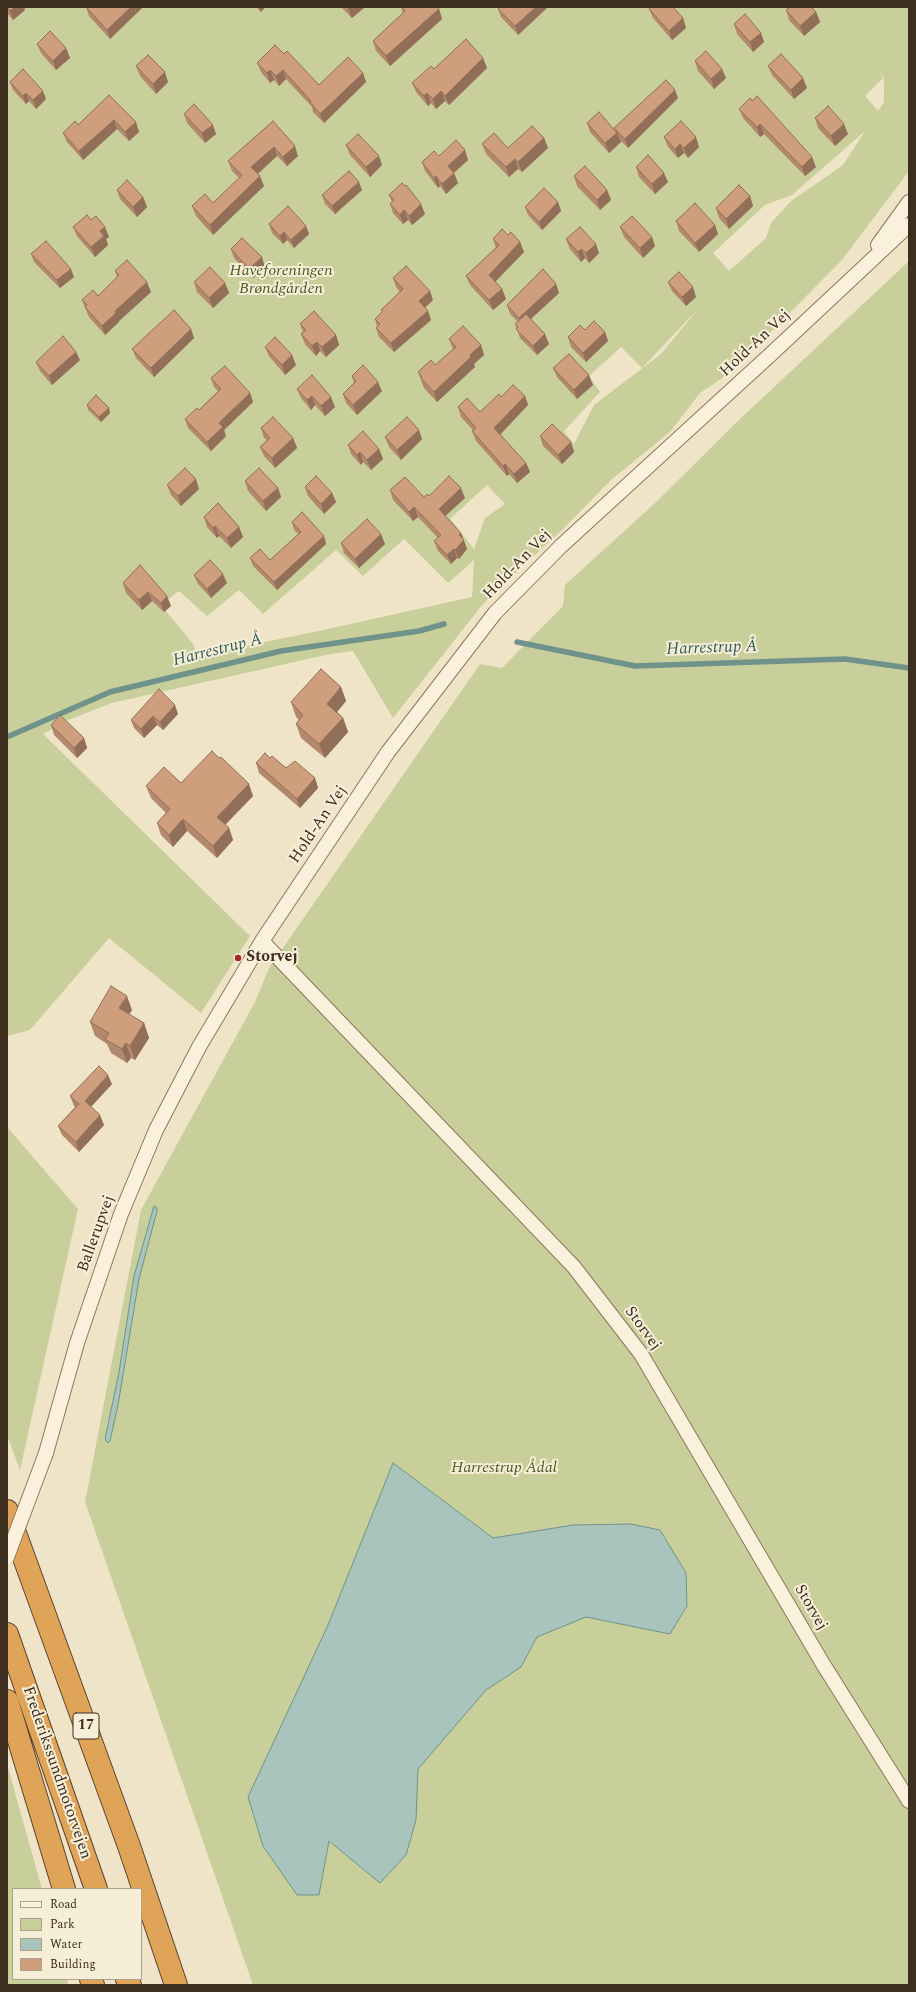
<!DOCTYPE html>
<meta charset="utf-8">
<style>
body{margin:0}
#map{position:relative;width:916px;height:1992px;overflow:hidden;background:#f0e4c8;font-family:Spectral,serif}
canvas{display:block}
.frame{position:absolute;inset:0;border:8px solid #3d2e20;pointer-events:none}
.legend{position:absolute;left:12px;top:1888px;width:130px;height:92px;box-sizing:border-box;background:#f7eed8;border:1px solid #ada18e;margin:0;padding:5px 7px;list-style:none;font-size:12px;color:#3d2e20}
.legend li{display:flex;align-items:center;gap:8px;height:20px}
.legend b{width:20px;border:1px solid #ada18e}
</style>
<div id="map">
<canvas width="916" height="1992"></canvas>
<div class="frame"></div>
<ul class="legend">
<li><b style="height:5px;background:#faf1dc"></b>Road</li>
<li><b style="height:11px;background:#c9cf9b"></b>Park</li>
<li><b style="height:11px;background:#a9c4bc"></b>Water</li>
<li><b style="height:11px;background:#cf9f7d"></b>Building</li>
</ul>
</div>
<script>
const g = document.querySelector('canvas').getContext('2d');
g.lineJoin = 'round';
function fillPath(path, color) {
  g.fillStyle = color;
  g.fill(path, 'evenodd');
}
function toPath(rows) {
  const path = new Path2D();
  for (const r of rows) {
    path.moveTo(r[0], r[1]);
    for (let i = 2; i < r.length; i += 2) path.lineTo(r[i], r[i + 1]);
  }
  return path;
}
function trace(path, color, width, dash) {
  g.strokeStyle = color;
  g.lineWidth = width;
  g.lineCap = dash ? 'butt' : 'round';
  g.setLineDash(dash || []);
  g.stroke(path);
}
function drawText(font, color, halo, rows, align = 'center') {
  g.font = font + ' Spectral,serif';
  g.lineWidth = 4;
  g.setLineDash([]);
  g.textBaseline = 'middle';
  g.strokeStyle = halo;
  g.fillStyle = color;
  for (const [text, x, y, turn = 0] of rows) {
    g.save();
    g.translate(x, y);
    g.rotate((+turn || 0) * Math.PI / 180);
    g.textAlign = isNaN(turn) ? turn : align;
    if (halo) g.strokeText(text, 0, 0);
    g.fillText(text, 0, 0);
    g.restore();
  }
}
fillPath(toPath([
 [7,7,909,7,909,171,842,260,730,373,700,393,670,432,611,480,563,529,483,604,393,718,353,651,330,654,112,703,68,720,43,734,250,936,201,1013,109,938,30,1030,7,1036],
 [880,70,884,78,884,102,878,111,865,96,883,78],
 [865,131,843,165,791,201,771,223,766,238,729,271,713,253,765,205,792,195],
 [699,308,661,354,594,405,574,444,564,431,600,392,589,376,621,347,642,368],
 [487,485,505,504,485,518,474,549,450,519],
 [404,539,448,583,474,560,472,597,328,629,197,656,193,644,161,605,179,591,207,616,239,590,263,614,336,550,363,576],
 [909,261,909,1985,253,1985,85,1502,141,1210,256,1000,269,968,480,664,502,668,563,606,565,585,654,504,742,417],
 [7,1127,78,1209,20,1470,7,1435],
 [7,1764,42,1889,13,1889,13,1979,67,1979,68,1985,7,1985]
]), '#c9cf9b');
const water = toPath([
 [154,1206,157,1208,157,1211,139,1279,118,1405,110,1441,108,1443,105,1439,119,1372,134,1276,154,1206],
 [393,1463,493,1538,573,1525,631,1524,660,1530,686,1573,687,1606,670,1634,586,1617,537,1637,521,1667,486,1690,418,1769,416,1820,406,1855,380,1883,329,1841,319,1895,297,1895,263,1846,248,1797,328,1625,393,1463]
]);
fillPath(water, '#a9c4bc');
trace(water, '#6f938a', 1);
trace(toPath([
 [517,642,635,666,845,659,909,668],
 [7,737,110,692,281,651,419,631,444,624]
]), '#6f938a', 5.5);
const street = toPath([
 [878,245,909,202],
 [262,941,574,1267,641,1354,823,1664,909,1801],
 [46,1453,77,1343,121,1214,156,1130,199,1047,262,941,388,752,495,613,561,546,769,356,909,225]
]);
const highway = toPath([
 [7,1511,129,1846,176,1985],
 [7,1634,96,1889],
 [7,1701,64,1889],
 [91,1979,93,1985],
 [127,1979,130,1985]
]);
trace(street, '#8d765c', 16);
trace(highway, '#5b4430', 24);
trace(street, '#faf1dc', 14);
trace(highway, '#e0a458', 22);
const streetBridge = toPath([
 [7,1557,46,1453]
]);
trace(streetBridge, '#8d765c', 16, []);
trace(streetBridge, '#faf1dc', 14);
fillPath(toPath([
 [7,7,24,7,25,10,13,20,7,13],
 [86,7,143,7,110,39,89,16],
 [256,7,265,7,261,12],
 [341,7,365,7,352,18],
 [401,7,437,7,439,9,442,19,390,66,376,51,373,41,403,13],
 [500,7,548,7,518,35,501,17,498,9],
 [649,9,683,18,686,28,672,40,653,18],
 [786,10,816,12,820,22,804,36,789,20],
 [734,24,761,33,764,42,753,52,737,34],
 [37,44,66,48,70,58,56,70,41,53],
 [284,54,319,85,363,73,366,82,324,123,313,112,312,107,286,79,279,86,274,80,270,83,261,72,257,63],
 [483,58,487,68,449,105,445,101,436,109,431,103,428,106,416,92,412,83,434,69],
 [695,61,726,78,714,89,698,71],
 [136,66,168,82,156,94,140,76],
 [768,66,807,88,794,99,772,75],
 [10,82,46,99,36,109,29,101,26,104,13,90],
 [109,95,139,132,129,141,117,129,83,160,67,142,63,133,78,125],
 [678,98,628,148,620,140,621,142,609,153,590,132,587,123,615,130],
 [750,98,816,167,805,176,764,134,760,137,743,118,739,109],
 [184,114,216,134,205,143,187,123],
 [815,118,848,134,835,146,818,128],
 [273,121,298,156,287,166,277,156,258,174,264,186,213,235,196,216,192,206,213,203,239,178,232,171,228,161],
 [664,137,699,147,688,158,684,153,678,158,668,147],
 [544,138,548,148,522,172,518,169,509,177,486,154,482,144,508,148],
 [346,145,382,165,370,177,350,155],
 [439,156,468,160,454,173,458,183,446,194,440,186,438,188,425,171,422,162],
 [636,167,668,182,655,194,639,177],
 [574,176,607,190,611,200,600,210,577,186],
 [117,190,143,197,147,207,137,217,120,199],
 [362,190,335,214,325,204,322,195],
 [389,195,425,214,412,225,408,220,403,224,393,213,390,204,392,202],
 [750,196,753,206,729,229,719,218,716,208],
 [558,202,561,211,542,230,528,215,525,207],
 [91,220,109,237,106,239,108,245,95,257,77,236,73,227],
 [676,221,715,225,718,234,699,252,679,231],
 [269,224,306,226,309,234,294,248,287,240,283,244,272,233],
 [620,227,655,246,643,258,624,237],
 [508,235,520,242,524,252,495,282,502,289,506,299,493,310,470,285,466,276,496,248,493,239],
 [566,239,599,253,589,263,585,258,581,262,570,249],
 [231,249,265,267,253,278,234,258],
 [31,254,74,277,60,288,34,262],
 [115,271,151,292,119,321,119,322,105,335,89,317,82,300,98,296,117,277],
 [393,278,433,300,425,308,428,311,431,320,394,352,379,337,376,328,377,327,375,319,382,312,381,310,400,292,396,287],
 [194,282,225,283,229,293,213,308,197,292],
 [668,282,696,297,686,306,672,291],
 [556,284,559,293,531,319,549,344,537,355,520,338,515,324,518,322,510,314,507,305],
 [300,324,336,335,339,345,326,357,320,351,316,356,305,344,301,334,303,332],
 [191,329,194,338,154,377,136,358,132,349],
 [585,330,605,332,608,341,586,362,571,347,568,337],
 [449,339,481,345,484,355,474,364,475,367,437,402,424,388,418,372,435,365,453,349],
 [265,347,296,365,285,375,269,356],
 [80,360,52,385,40,371,36,362],
 [553,368,593,385,577,399,557,377],
 [352,376,382,391,357,415,346,403,343,394,354,383],
 [211,378,250,393,253,402,224,430,226,436,211,451,188,428,185,419,199,410,218,391,214,387],
 [297,389,335,407,325,416,315,405,311,410,301,398],
 [525,396,528,405,500,434,526,463,530,472,517,483,509,474,507,476,476,441,472,431,473,430,461,417,458,407,480,412,501,397],
 [87,405,109,408,110,413,101,422,88,410],
 [261,428,293,438,297,448,275,468,264,456,260,447,267,440,264,438],
 [540,436,571,442,574,452,562,464,543,446],
 [385,437,422,439,401,460,389,447],
 [348,445,379,449,383,459,371,470,363,462,361,465,351,454],
 [245,481,278,488,281,497,266,511,248,491],
 [167,485,199,489,181,506,171,495],
 [305,487,332,493,336,502,324,514,308,496],
 [390,490,424,497,429,496,465,498,445,516,461,533,467,549,459,559,457,558,451,564,438,551,434,541,438,538,418,517,413,521,393,500],
 [204,517,239,527,243,537,231,548,219,536,217,538,207,527],
 [292,522,324,536,326,544,277,590,253,566,250,558,270,560,298,534,294,530],
 [341,543,385,544,359,568,344,553],
 [140,565,171,606,164,612,152,601,142,610,126,593,123,583],
 [194,575,227,583,211,598,198,584],
 [341,687,346,701,337,712,343,718,348,732,325,758,301,738,296,724,299,720,296,717,291,702],
 [178,714,163,730,157,725,144,738,134,728,131,720],
 [51,725,84,738,87,748,77,758,54,735],
 [270,758,286,768,315,778,318,788,300,808,259,773,256,763],
 [181,783,253,796,225,825,229,828,233,840,217,858,187,831,173,847,161,835,157,823,166,813,151,798,146,786],
 [132,1010,129,1014,144,1023,149,1038,135,1060,131,1058,127,1063,111,1053,107,1044,95,1036,90,1022],
 [112,1084,91,1107,104,1125,79,1152,62,1135,58,1126,75,1107,74,1106,70,1096]
]), '#b2896c');
fillPath(toPath([
 [15,7,24,7,25,10,13,20,10,11],
 [131,7,143,7,110,39,107,30],
 [259,7,265,7,261,12],
 [350,7,365,7,352,18,348,8],
 [536,7,548,7,518,35,515,26],
 [439,9,442,19,390,66,386,56],
 [816,12,820,22,804,36,800,26],
 [683,18,686,28,672,40,669,31],
 [761,33,764,42,753,52,750,42],
 [66,48,70,58,56,70,53,61],
 [483,58,487,68,449,105,445,96],
 [722,69,726,78,714,89,711,79],
 [270,70,274,80,270,83,267,73],
 [283,70,286,79,279,86,276,76],
 [165,72,168,82,156,94,153,84],
 [363,73,366,82,324,123,320,114],
 [803,78,807,88,794,99,791,90],
 [675,90,678,98,628,148,625,139],
 [43,91,46,99,36,109,33,100],
 [441,91,445,101,436,109,433,99],
 [26,93,29,101,26,104,23,96],
 [427,93,431,103,428,106,424,96],
 [114,120,117,129,83,160,79,151],
 [136,122,139,132,129,141,125,132],
 [760,124,764,134,760,137,757,127],
 [844,124,848,134,835,146,831,136],
 [213,125,216,134,205,143,202,133],
 [617,133,621,142,609,153,605,143],
 [696,137,699,147,688,158,684,148],
 [544,138,548,148,522,172,518,162],
 [680,144,684,153,678,158,675,149],
 [295,146,298,156,287,166,283,157],
 [274,147,277,156,255,176,251,167],
 [465,150,468,160,451,175,448,166],
 [379,156,382,165,370,177,366,167],
 [812,157,816,167,805,176,802,167],
 [515,159,518,169,509,177,506,167],
 [454,173,458,183,446,194,442,184],
 [664,173,668,182,655,194,652,184],
 [260,176,264,186,213,235,210,225],
 [436,176,440,186,438,188,434,178],
 [359,182,362,190,335,214,332,206],
 [607,190,611,200,600,210,597,200],
 [750,196,753,206,729,229,726,219],
 [143,197,147,207,137,217,133,207],
 [558,202,561,211,542,230,539,222],
 [421,204,425,214,412,225,409,216],
 [404,210,408,220,403,224,400,215],
 [715,225,718,234,699,252,695,243],
 [306,226,309,234,294,248,291,240],
 [105,227,109,237,106,239,108,245,95,257,91,247,100,231],
 [284,232,287,240,283,244,280,236],
 [652,237,655,246,643,258,640,248],
 [520,242,524,252,493,284,489,275],
 [596,244,599,253,589,263,586,253],
 [581,249,585,258,581,262,578,252],
 [262,257,265,267,253,278,249,269],
 [71,269,74,277,60,288,57,280],
 [147,282,151,292,119,321,119,322,105,335,102,326,115,311],
 [225,283,229,293,213,308,209,298],
 [556,284,559,293,522,327,519,318],
 [693,287,696,297,686,306,682,297],
 [502,289,506,299,493,310,489,300],
 [430,291,433,300,422,310,419,301],
 [428,311,431,320,394,352,391,343],
 [191,329,194,338,154,377,151,368],
 [605,332,608,341,586,362,583,353],
 [545,334,549,344,537,355,533,346],
 [336,335,339,345,326,357,322,347],
 [317,342,320,351,316,356,312,346],
 [481,345,484,355,474,364,475,367,437,402,434,392,470,355],
 [76,352,80,360,52,385,49,376],
 [292,355,296,365,285,375,282,365],
 [589,375,593,385,577,399,574,390],
 [378,382,382,391,357,415,353,405],
 [250,393,253,402,224,430,226,436,211,451,207,442,219,423],
 [312,396,315,405,311,410,307,400],
 [525,396,528,405,498,437,494,428],
 [331,397,335,407,325,416,321,406],
 [109,408,110,413,101,422,99,417],
 [419,430,422,439,401,460,397,450],
 [293,438,297,448,275,468,272,458],
 [571,442,574,452,562,464,558,455],
 [379,449,383,459,371,470,367,460],
 [360,452,363,462,361,465,357,455],
 [526,463,530,472,517,483,514,474],
 [505,464,509,474,507,476,503,466],
 [196,479,199,489,181,506,178,496],
 [278,488,281,497,266,511,263,501],
 [461,488,465,498,442,519,439,509],
 [332,493,336,502,324,514,321,504],
 [414,507,418,517,413,521,409,512],
 [215,526,219,536,217,538,213,528],
 [239,527,243,537,231,548,227,538],
 [461,533,467,549,459,559,455,550,459,535],
 [381,534,385,544,359,568,355,559],
 [324,536,326,544,277,590,274,582],
 [454,549,457,558,451,564,447,555],
 [223,574,227,583,211,598,207,589],
 [148,592,152,601,142,610,139,600],
 [167,596,171,606,164,612,161,603],
 [341,687,346,701,332,718,327,704],
 [175,705,178,714,163,730,160,722],
 [153,716,157,725,144,738,141,729],
 [343,718,348,732,325,758,319,744],
 [84,738,87,748,77,758,74,748],
 [315,778,318,788,300,808,297,799],
 [249,784,253,796,221,829,217,817],
 [183,819,187,831,173,847,169,835],
 [229,828,233,840,217,858,213,846],
 [127,996,132,1010,124,1022,119,1008],
 [144,1023,149,1038,135,1060,130,1046],
 [126,1043,131,1058,127,1063,122,1049],
 [108,1075,112,1084,88,1110,85,1101],
 [100,1115,104,1125,79,1152,76,1142]
]), '#916f58');
const building = toPath([
 [7,7,15,7,10,11,7,7],
 [86,7,131,7,107,30,86,7],
 [402,7,437,7,439,9,386,56,373,41,405,11,402,7],
 [500,7,536,7,515,26,498,9,500,7],
 [651,7,673,7,683,18,669,31,649,9,651,7],
 [790,7,811,7,816,12,800,26,786,10,790,7],
 [745,14,761,33,750,42,734,24,745,14],
 [50,31,66,48,53,61,37,44,50,31],
 [466,39,483,58,445,96,441,91,433,99,427,93,424,96,412,83,431,66,434,69,466,39],
 [275,45,284,54,287,51,319,85,348,57,363,73,320,114,310,102,311,101,283,70,276,76,270,70,267,73,257,63,275,45],
 [706,51,722,69,711,79,695,61,706,51],
 [781,54,803,78,791,90,768,66,781,54],
 [148,55,165,72,153,84,136,66,148,55],
 [23,69,43,91,33,100,26,93,23,96,10,82,23,69],
 [666,80,675,90,625,139,614,128,666,80],
 [109,95,136,122,125,132,114,120,79,151,63,133,75,121,78,125,109,95],
 [757,96,812,157,802,167,760,124,757,127,739,109,750,98,752,101,757,96],
 [194,104,213,125,202,133,184,114,194,104],
 [828,106,844,124,831,136,815,118,828,106],
 [599,112,617,133,605,143,587,123,599,112],
 [273,121,295,146,283,157,274,147,251,167,260,176,210,225,192,206,205,194,213,203,242,175,228,161,273,121],
 [681,121,696,137,684,148,680,144,675,149,664,137,681,121],
 [532,126,544,138,518,162,515,159,506,167,482,144,494,133,508,148,532,126],
 [358,134,379,156,366,167,346,145,358,134],
 [456,140,465,150,448,166,454,173,442,184,436,176,434,178,422,162,434,151,439,156,456,140],
 [648,155,664,173,652,184,636,167,648,155],
 [585,166,607,190,597,200,574,176,585,166],
 [349,171,359,182,332,206,322,195,349,171],
 [127,180,143,197,133,207,117,190,127,180],
 [402,183,405,186,406,185,421,204,409,216,404,210,400,215,390,204,394,200,389,195,402,183],
 [739,185,750,196,726,219,716,208,739,185],
 [544,188,558,202,539,222,525,207,544,188],
 [695,203,715,225,695,243,676,221,695,203],
 [288,206,306,226,291,240,284,232,280,236,269,224,288,206],
 [87,215,91,220,96,216,105,227,100,231,104,236,91,247,73,227,87,215],
 [632,216,652,237,640,248,620,227,632,216],
 [580,227,596,244,586,253,581,249,578,252,566,239,580,227],
 [502,229,508,235,511,232,520,242,489,275,502,289,489,300,466,276,499,245,493,239,502,229],
 [242,238,262,257,249,269,231,249,242,238],
 [46,241,71,269,57,280,31,254,46,241],
 [127,260,147,282,115,311,116,313,102,326,85,307,87,305,82,300,93,290,98,296,119,275,115,271,127,260],
 [406,266,430,291,419,301,428,311,391,343,376,328,380,324,375,319,383,311,381,310,403,289,393,278,406,266],
 [210,267,225,283,209,298,194,282,210,267],
 [543,269,556,284,519,318,507,305,543,269],
 [679,272,693,287,682,297,668,282,679,272],
 [174,310,191,329,151,368,132,349,174,310],
 [314,311,336,335,322,347,317,342,312,346,301,334,306,330,300,324,314,311],
 [526,314,545,334,533,346,516,329,518,327,515,324,526,314],
 [594,321,605,332,583,353,568,337,580,325,585,330,594,321],
 [463,326,481,345,470,355,471,357,434,392,421,378,422,377,418,372,431,360,435,365,456,347,449,339,463,326],
 [63,336,76,352,49,376,36,362,63,336],
 [275,337,292,355,282,365,265,347,275,337],
 [569,354,589,375,574,390,553,368,569,354],
 [363,365,378,382,353,405,343,394,356,381,352,376,363,365],
 [225,366,250,393,219,423,223,427,207,442,185,419,197,408,199,410,221,389,211,378,225,366],
 [312,375,331,397,321,406,312,396,307,400,297,389,312,375],
 [513,385,525,396,494,428,526,463,514,474,505,464,503,466,472,431,476,428,458,407,467,398,480,412,499,394,501,397,513,385],
 [96,395,109,408,99,417,87,405,96,395],
 [273,417,293,438,272,458,260,447,270,438,261,428,273,417],
 [407,417,419,430,397,450,385,437,407,417],
 [552,424,571,442,558,455,540,436,552,424],
 [363,431,379,449,367,460,360,452,357,455,348,445,363,431],
 [185,468,196,479,178,496,167,485,185,468],
 [259,468,278,488,263,501,245,481,259,468],
 [316,476,332,493,321,504,305,487,316,476],
 [449,476,461,488,439,509,461,533,459,535,464,540,455,550,454,549,447,555,434,541,441,535,414,507,409,512,390,490,405,477,424,497,427,494,429,496,449,476],
 [218,503,239,527,227,538,215,526,213,528,204,517,218,503],
 [302,512,324,536,274,582,250,558,260,549,270,560,301,532,292,522,302,512],
 [367,519,381,534,355,559,341,543,367,519],
 [210,560,223,574,207,589,194,575,210,560],
 [140,565,167,596,161,603,148,592,139,600,123,583,140,565],
 [321,669,341,687,327,704,343,718,319,744,296,724,303,715,291,702,321,669],
 [159,689,175,705,160,722,153,716,141,729,131,720,159,689],
 [60,715,84,738,74,748,51,725,60,715],
 [212,751,219,758,221,757,249,784,217,817,229,828,213,846,183,819,169,835,157,823,170,809,146,786,164,767,181,783,212,751],
 [265,753,270,758,272,756,286,768,295,761,315,778,297,799,256,763,265,753],
 [111,986,127,996,119,1008,144,1023,130,1046,126,1043,122,1049,105,1039,109,1033,90,1022,111,986],
 [99,1066,108,1075,85,1101,100,1115,76,1142,58,1126,79,1104,70,1096,99,1066]
]);
fillPath(building, '#cf9f7d');
trace(building, '#916f58', 1);
for (const [x, y, r, color] of [
 [238,958,4,"#9e2a2b"]
]) {
  const dot = new Path2D();
  dot.arc(x, y, r, 0, 2 * Math.PI);
  g.fillStyle = color;
  g.fill(dot);
  trace(dot, '#f7eed8', 1.5);
}
for (const [x, y, w] of [
 [86,1726,26]
]) {
  const box = new Path2D();
  box.roundRect(x - w / 2, y - 13, w, 26, 3);
  g.fillStyle = '#f7eed8';
  g.fill(box);
  trace(box, '#3d2e20', 1);
}
drawText('bold 15px', '#3d2e20', null, [
 ["17",86,1726]
]);
drawText('italic 16px', '#4d5a26', '#f7eed8', [
 ["Haveforeningen",281,272],
 ["Brøndgården",281,290],
 ["Harrestrup Ådal",504,1469]
]);
drawText('16px', '#3d2e20', '#f7eed8', [
 ["Hold-An Vej",756,344,-43],
 ["Hold-An Vej",518,565,-46],
 ["Hold-An Vej",319,825,-56],
 ["Ballerupvej",97,1234,-70],
 ["Storvej",642,1329,54],
 ["Storvej",810,1608,60],
 ["Frederikssundmotorvejen",56,1773,71]
]);
drawText('bold 16px', '#3d2e20', '#f7eed8', [
 ["Storvej",246,958]
], 'left');
drawText('italic 17px', '#2f5d5a', '#f7eed8', [
 ["Harrestrup Å",712,649,-2],
 ["Harrestrup Å",218,651,-14]
]);
</script>
